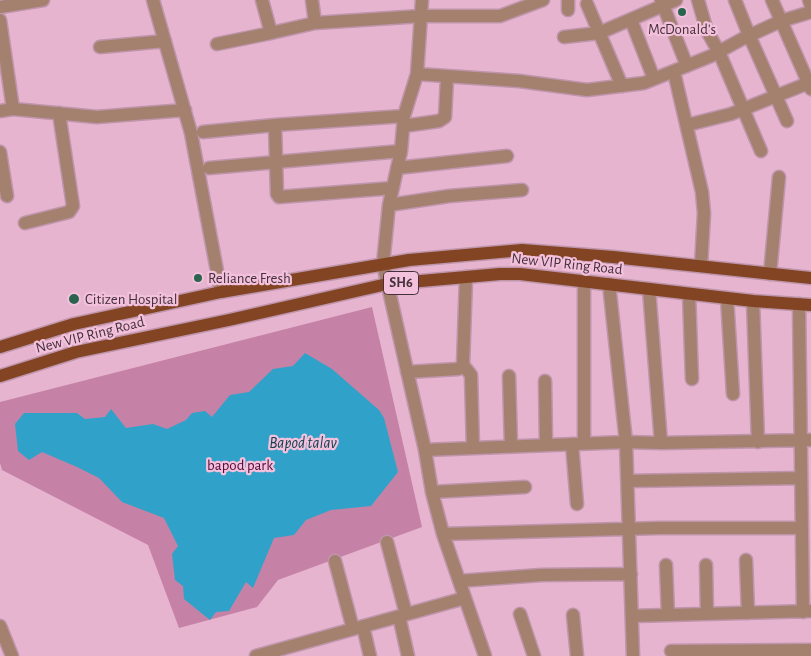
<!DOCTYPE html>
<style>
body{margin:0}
canvas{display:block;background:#e6b4ce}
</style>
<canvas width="811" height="656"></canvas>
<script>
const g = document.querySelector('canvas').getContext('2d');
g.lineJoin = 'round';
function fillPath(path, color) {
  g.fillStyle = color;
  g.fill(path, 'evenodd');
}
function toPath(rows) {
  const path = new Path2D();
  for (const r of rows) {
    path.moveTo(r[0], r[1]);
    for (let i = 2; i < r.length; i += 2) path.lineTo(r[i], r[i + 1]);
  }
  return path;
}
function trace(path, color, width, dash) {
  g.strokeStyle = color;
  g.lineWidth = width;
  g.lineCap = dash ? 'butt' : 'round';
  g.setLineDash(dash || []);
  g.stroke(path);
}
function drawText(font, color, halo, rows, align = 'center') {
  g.font = font + ' "Alegreya Sans",sans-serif';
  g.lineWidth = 4.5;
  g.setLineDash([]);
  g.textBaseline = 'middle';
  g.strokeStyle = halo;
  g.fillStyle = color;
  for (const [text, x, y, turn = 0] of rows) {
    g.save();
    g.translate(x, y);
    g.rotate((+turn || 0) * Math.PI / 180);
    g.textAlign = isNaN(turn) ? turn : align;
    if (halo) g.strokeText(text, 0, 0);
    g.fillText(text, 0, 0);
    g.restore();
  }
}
fillPath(toPath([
 [372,307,422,527,278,580,257,607,179,628,148,545,2,470,0,463,0,402]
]), '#c582a6');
fillPath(toPath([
 [305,353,332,369,379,410,384,418,398,472,371,506,331,510,306,520,294,535,274,538,253,588,246,582,229,611,216,612,210,620,184,599,183,586,175,580,172,554,178,546,164,518,122,502,99,478,77,467,42,452,29,460,18,451,15,424,24,413,77,413,85,419,105,417,111,409,126,428,153,424,167,429,186,420,192,413,205,411,212,417,230,395,249,392,273,369,293,366]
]), '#30a2ca');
const minor = toPath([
 [153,0,191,133,221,292],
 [262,0,271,33,315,23,312,0],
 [422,0,417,74,404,116,401,151,389,205,383,264,425,450,432,492,443,534,485,656],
 [568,0,568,10],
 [661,0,687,66],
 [698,0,707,31,719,52,761,151],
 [735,0,749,35,787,121],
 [772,0,811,89],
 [809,0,811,6],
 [587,4,622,86],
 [0,7,43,0],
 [0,20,13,109,0,111],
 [631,20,654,79],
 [315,23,421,16,500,16,543,0],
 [564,37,599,33,676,0],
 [217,44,271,33],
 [100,47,165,41],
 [674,72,702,192,704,213,701,266],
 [417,74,519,81,587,90,644,83,711,56,744,38,781,21,811,12],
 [13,109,97,117,185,110],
 [687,125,731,114,811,82],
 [404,126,439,121,445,117,447,77],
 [203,132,275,125],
 [0,152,7,196],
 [209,168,401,151],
 [397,168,507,156],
 [393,188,279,197,277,194,275,125,404,116],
 [389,205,449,196,522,190],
 [25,223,69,212,73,206,59,113],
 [770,274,779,177],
 [584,282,584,443],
 [609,284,626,442,633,656],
 [649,289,661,443],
 [689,294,692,379],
 [727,298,733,394],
 [753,301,758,442],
 [799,304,803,612],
 [463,365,471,375,473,448],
 [407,372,458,369,463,365,466,277],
 [509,376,511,446],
 [545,381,546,445],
 [572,444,577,504],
 [425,450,626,442,661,443,811,440],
 [628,481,801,478],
 [432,492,525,487],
 [443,534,659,528,802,528],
 [387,542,406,614],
 [746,560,748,613],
 [335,561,353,629],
 [666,565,668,615],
 [706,565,707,614],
 [459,581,541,575,631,574],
 [520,614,534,656],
 [573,615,577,656],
 [399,616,408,656],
 [632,616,811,611],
 [0,626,12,656],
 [363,626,370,656],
 [671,651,811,650],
 [256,656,465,598]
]);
const major = toPath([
 [0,347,74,324,221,292,409,260,522,250,613,257,811,278],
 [0,376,76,352,229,320,387,284,500,274,520,274,753,301,811,305]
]);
trace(minor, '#bf95ab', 15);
trace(major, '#bf95ab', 15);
trace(minor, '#a4806f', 12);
trace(major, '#834424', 12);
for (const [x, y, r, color] of [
 [682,12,5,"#29644e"],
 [198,278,5,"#29644e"],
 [74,299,6,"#29644e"]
]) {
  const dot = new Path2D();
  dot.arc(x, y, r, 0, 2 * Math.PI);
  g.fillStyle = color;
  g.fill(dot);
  trace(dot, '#f3c1db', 2);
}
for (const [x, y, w] of [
 [401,283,35]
]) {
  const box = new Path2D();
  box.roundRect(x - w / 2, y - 11.5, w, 23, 4);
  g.fillStyle = '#f3c1db';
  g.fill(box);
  trace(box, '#45313c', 1);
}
drawText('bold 14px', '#45313c', null, [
 ["SH6",401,283]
]);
drawText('15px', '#45313c', '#f3c1db', [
 ["McDonald's",682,29,"center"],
 ["Reliance Fresh",208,278],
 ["Citizen Hospital",85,299]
], 'left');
drawText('15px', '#45313c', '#f3c1db', [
 ["New VIP Ring Road",567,264,6],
 ["New VIP Ring Road",90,335,-14]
]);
drawText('15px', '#520939', '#f3c1db', [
 ["bapod park",240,465]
]);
drawText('italic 16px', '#124152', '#f3c1db', [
 ["Bapod talav",303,443]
]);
</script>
